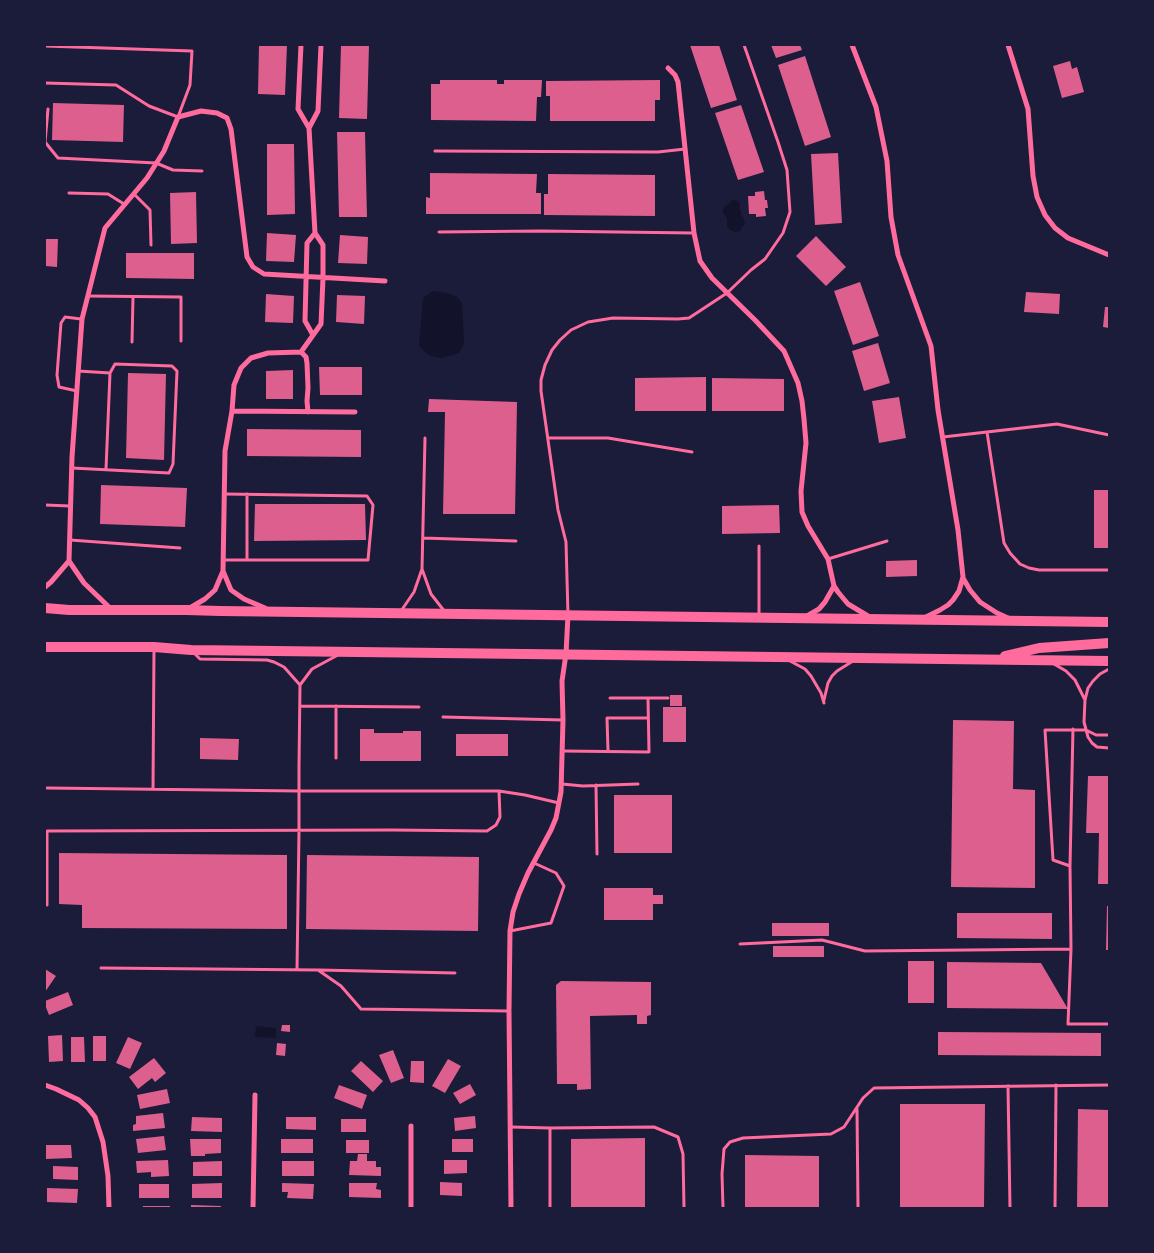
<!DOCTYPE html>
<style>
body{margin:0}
#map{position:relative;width:1154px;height:1253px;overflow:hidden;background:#1b1b3a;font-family:"DejaVu Sans",sans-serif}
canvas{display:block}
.frame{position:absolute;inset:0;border:46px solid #1b1b3a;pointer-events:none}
</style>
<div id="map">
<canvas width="1154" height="1253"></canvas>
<div class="frame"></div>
</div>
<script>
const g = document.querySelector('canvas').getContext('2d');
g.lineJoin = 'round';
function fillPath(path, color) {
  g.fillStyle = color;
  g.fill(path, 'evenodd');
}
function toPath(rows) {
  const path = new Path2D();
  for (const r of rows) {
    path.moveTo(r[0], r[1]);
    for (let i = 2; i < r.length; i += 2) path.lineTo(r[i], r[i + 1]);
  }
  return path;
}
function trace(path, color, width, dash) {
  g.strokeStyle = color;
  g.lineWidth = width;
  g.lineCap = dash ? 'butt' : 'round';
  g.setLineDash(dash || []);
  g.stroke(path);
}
fillPath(toPath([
 [732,200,735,200,739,202,740,206,739,209,741,211,741,215,743,218,745,223,740,231,735,232,730,230,727,226,727,218,723,213,723,209,726,205,729,204],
 [433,291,447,293,457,297,462,303,464,343,459,353,442,358,430,356,419,346,423,298],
 [256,1026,276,1028,276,1038,255,1037]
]), '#12122b');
fillPath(toPath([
 [259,45,287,45,285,95,258,94],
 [341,45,369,45,367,119,339,118],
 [690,45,719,45,737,100,711,108],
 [771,45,800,45,802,50,776,58],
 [805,56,831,137,805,146,778,65],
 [1070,61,1072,69,1077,67,1084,92,1062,98,1053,66],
 [440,80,497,80,497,84,504,84,504,80,542,80,541,97,537,97,536,121,431,120,431,84,440,84],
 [660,80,660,100,655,100,655,121,550,121,550,96,546,96,546,81],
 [53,103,124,105,123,142,52,140],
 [741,105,764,172,738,180,715,113],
 [337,132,365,132,367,217,339,217],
 [267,144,294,144,295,214,267,215],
 [838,153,842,223,815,225,811,154],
 [430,173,537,174,536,193,541,193,541,214,426,214,426,197,430,198],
 [548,174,655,175,655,216,544,215,544,194,548,194],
 [764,191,765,200,767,200,768,208,765,208,766,216,756,217,756,214,749,214,748,196,755,196,755,192],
 [196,192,197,243,171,244,170,193],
 [267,233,296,235,294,262,266,261],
 [340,235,368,237,367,264,338,263],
 [816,236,846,267,826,286,796,256],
 [45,239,58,239,57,267,45,266],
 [126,253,194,253,194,279,126,278],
 [860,282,879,336,853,345,834,291],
 [1026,292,1060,294,1059,314,1024,312],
 [266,294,294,296,293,323,265,322],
 [337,295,365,296,364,324,336,322],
 [1105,307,1109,307,1109,328,1103,327],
 [878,343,890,383,864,391,852,351],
 [319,367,362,367,362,395,320,395],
 [293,370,293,399,266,399,266,371],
 [128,373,166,374,164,460,126,458],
 [706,377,706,411,635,411,635,378],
 [712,378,784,379,784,411,712,411],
 [899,397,906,438,879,443,872,401],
 [429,399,517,402,515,514,443,514,445,412,428,412],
 [247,429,361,430,361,457,247,456],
 [101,485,187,488,185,527,100,524],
 [1094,490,1109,490,1109,548,1094,548],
 [255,504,365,504,366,540,254,541],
 [779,505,780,533,722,534,722,506],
 [917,560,917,576,886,577,886,561],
 [670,695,682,695,682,706,670,706],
 [663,707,686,707,686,742,663,742],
 [953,720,1014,721,1013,789,1035,790,1035,888,951,887],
 [360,729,374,729,374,733,403,733,403,731,421,731,421,761,360,761],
 [456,734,508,734,508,756,456,756],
 [200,738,239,739,238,760,200,759],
 [1088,776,1109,776,1109,884,1098,884,1099,833,1086,833],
 [614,795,672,795,672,853,614,853],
 [59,853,287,855,287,929,82,928,82,905,59,904],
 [307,855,479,857,478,931,306,929],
 [604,888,653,888,653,895,663,895,663,904,653,904,653,920,604,920],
 [1107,906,1109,906,1109,950,1106,950],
 [957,913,1052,913,1052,939,957,938],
 [772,923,829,923,829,936,772,936],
 [773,946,824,946,824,957,773,957],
 [908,961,934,961,934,1003,908,1003],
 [947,962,1041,963,1068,1009,947,1008],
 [45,969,56,976,45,992],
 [561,981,651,982,651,1015,647,1016,647,1024,637,1024,637,1015,590,1016,591,1089,577,1090,577,1084,557,1084,556,985],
 [68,992,73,1005,49,1015,45,1005,45,1001],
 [282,1025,290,1025,290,1032,281,1031],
 [938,1032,1101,1033,1101,1056,938,1055],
 [62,1035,63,1061,49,1062,48,1036],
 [93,1036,106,1036,106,1061,93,1061],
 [71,1037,84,1037,85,1062,71,1062],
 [128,1037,142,1043,130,1069,116,1063],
 [277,1043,286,1044,285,1056,276,1055],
 [393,1050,404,1078,391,1083,379,1055],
 [154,1058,166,1073,155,1082,152,1078,138,1089,129,1077],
 [448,1059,461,1066,445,1093,432,1086],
 [361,1061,383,1081,373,1092,351,1071],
 [411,1061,424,1061,424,1083,410,1082],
 [470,1084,476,1095,460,1104,453,1093],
 [339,1085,367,1095,362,1109,334,1098],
 [167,1089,170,1103,140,1109,137,1095],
 [900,1104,985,1104,984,1208,900,1208],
 [1078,1109,1109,1110,1109,1208,1077,1208],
 [163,1113,165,1128,133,1131,133,1125,136,1124,136,1116],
 [475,1116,476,1128,455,1131,454,1118],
 [192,1117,222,1118,222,1132,191,1131],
 [286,1117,316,1117,316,1130,286,1129],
 [341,1119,366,1119,366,1132,341,1132],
 [164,1136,166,1150,138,1153,136,1139],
 [645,1138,645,1208,571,1208,571,1139],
 [190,1139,221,1139,221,1153,205,1154,205,1156,191,1156],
 [281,1139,313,1139,313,1153,281,1153],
 [452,1139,473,1139,473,1152,452,1152],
 [346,1140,369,1140,369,1153,346,1153],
 [45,1145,71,1145,72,1158,46,1159],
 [358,1154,367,1154,367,1161,376,1161,376,1167,381,1167,381,1176,349,1175,350,1161,357,1161],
 [745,1155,819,1156,819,1208,745,1208],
 [168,1160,169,1176,151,1177,151,1172,137,1173,136,1161],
 [444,1160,467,1160,467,1173,444,1174],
 [222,1161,222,1176,193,1176,193,1162],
 [282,1161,314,1161,314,1176,282,1176],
 [53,1166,78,1167,78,1180,53,1179],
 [440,1182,462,1183,462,1196,440,1195],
 [222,1183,222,1198,192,1198,192,1184],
 [282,1183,314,1184,313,1199,287,1198,288,1192,282,1192],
 [349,1183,377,1183,376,1189,381,1190,381,1198,349,1197],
 [139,1184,169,1184,169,1198,139,1198],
 [47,1188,78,1189,77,1203,47,1202],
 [191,1205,221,1206,221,1208,191,1208],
 [143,1206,170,1206,170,1208,143,1208]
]), '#dd5f8e');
trace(toPath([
 [45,46,192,51,190,85,178,117,149,106,116,85,45,83],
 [48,109,45,142,58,158,156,163,173,170,202,171],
 [435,151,658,152,685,149],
 [69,193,108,194,124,204],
 [134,194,150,210,151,245],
 [439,232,541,231,694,233],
 [88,296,181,297,181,341],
 [132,342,133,297],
 [77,391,59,387,57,375,61,323,65,317,81,319],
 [987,432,1004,543,1010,553,1020,564,1029,568,1039,570,1109,570],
 [943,437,1057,424,1109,435],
 [549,438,608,438,692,452],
 [72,468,169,473,173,464,177,371,172,366,115,364,110,373,78,371],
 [106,469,110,373],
 [45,505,70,506],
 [423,538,516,541],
 [70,540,180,548],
 [828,559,887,541],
 [224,560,368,560,373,505,367,496,224,494],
 [247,560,247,494],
 [422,569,425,438],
 [401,611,414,592,422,569,431,594,445,612],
 [568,615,566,542,558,510,541,391,541,380,545,365,552,350,560,340,571,330,588,322,613,318,678,319,689,318,727,293,751,270,765,259,783,233,790,212,787,170,778,142,744,45],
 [759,615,759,546],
 [193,652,200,659,267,660,274,662,284,667,300,685],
 [790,661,805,669,811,676,821,693,824,703],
 [1054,664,1066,671,1075,680,1085,700],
 [1109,669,1100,674,1093,681,1088,688,1085,700,1084,722,1088,737,1092,743,1097,747,1109,748],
 [610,698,648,698],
 [824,700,828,683,832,676,837,671,853,661],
 [300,706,419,707],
 [336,706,336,758],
 [443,717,563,720],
 [563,751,649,752,648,698,668,698],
 [608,751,607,718,648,718],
 [562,784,583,786,638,784],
 [596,785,597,854],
 [47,788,299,791,499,791,525,795,559,803],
 [153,789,154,648],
 [1070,866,1073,729],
 [47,905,47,831,392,830,487,831,496,825,500,817,499,791],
 [510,931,551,923,564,886,556,873,534,863],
 [740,944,822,940,865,951,1071,949,1068,1024,1109,1024],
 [1071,949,1070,866,1053,860,1045,730,1086,730,1096,735,1109,735],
 [101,968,318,970,341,986,361,1009,509,1011],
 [297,970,299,831,299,766,300,685,312,669,338,655],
 [319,970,455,973],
 [1008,1086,1010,1208],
 [857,1109,858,1208],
 [511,1127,550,1128,654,1127,678,1137,683,1154,684,1208],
 [550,1128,550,1208],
 [723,1208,722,1174,724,1149,730,1142,743,1138,831,1134,844,1127,863,1098,874,1088,1109,1085],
 [1055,1208,1056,1085]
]), '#ff6b9d', 3);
trace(toPath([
 [852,45,876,107,887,161,891,217,898,255,931,346,938,410,958,530,963,577,959,591,953,600,948,605,940,610,926,617],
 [1008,45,1028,109,1033,176,1037,197,1045,215,1055,228,1068,238,1109,255],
 [668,68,675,75,678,82,694,233,700,261,712,278,756,321,784,351,798,383,802,401,804,419,806,443,801,491,802,512,808,526,828,559,834,586,838,592,848,604,868,616],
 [309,128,318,111,321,45],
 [313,335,305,321,307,243,315,233],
 [301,352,306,357,307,363,308,388,307,401,308,412],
 [232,411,355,412],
 [69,561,72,457,82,319,105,228,147,178,164,151,178,117,201,111,217,113,227,118,231,129,247,257,253,267,264,274,385,281],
 [69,561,84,583,111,609],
 [223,571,231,590,244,599,265,608],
 [963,578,970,590,980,602,997,613,1008,618],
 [45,587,51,582,69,561],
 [188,609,205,599,215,590,223,571,225,451,232,411,234,385,241,368,251,358,268,353,301,352,321,324,323,278,323,245,315,233,309,128,298,109,301,45],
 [807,616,819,609,825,602,834,586],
 [45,1085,56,1089,79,1100,88,1108,95,1117,103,1142,108,1176,109,1208],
 [253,1208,255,1095],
 [411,1208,411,1126],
 [511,1208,509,1011,510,931,513,912,519,894,528,873,551,830,556,818,561,792,563,720,562,681,566,654,568,615]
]), '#ff6b9d', 5);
trace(toPath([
 [45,608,69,610,186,610,220,611,1109,622],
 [45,647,154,647,191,650,1109,661],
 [1005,656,1039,648,1109,643]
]), '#ff6b9d', 10);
</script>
